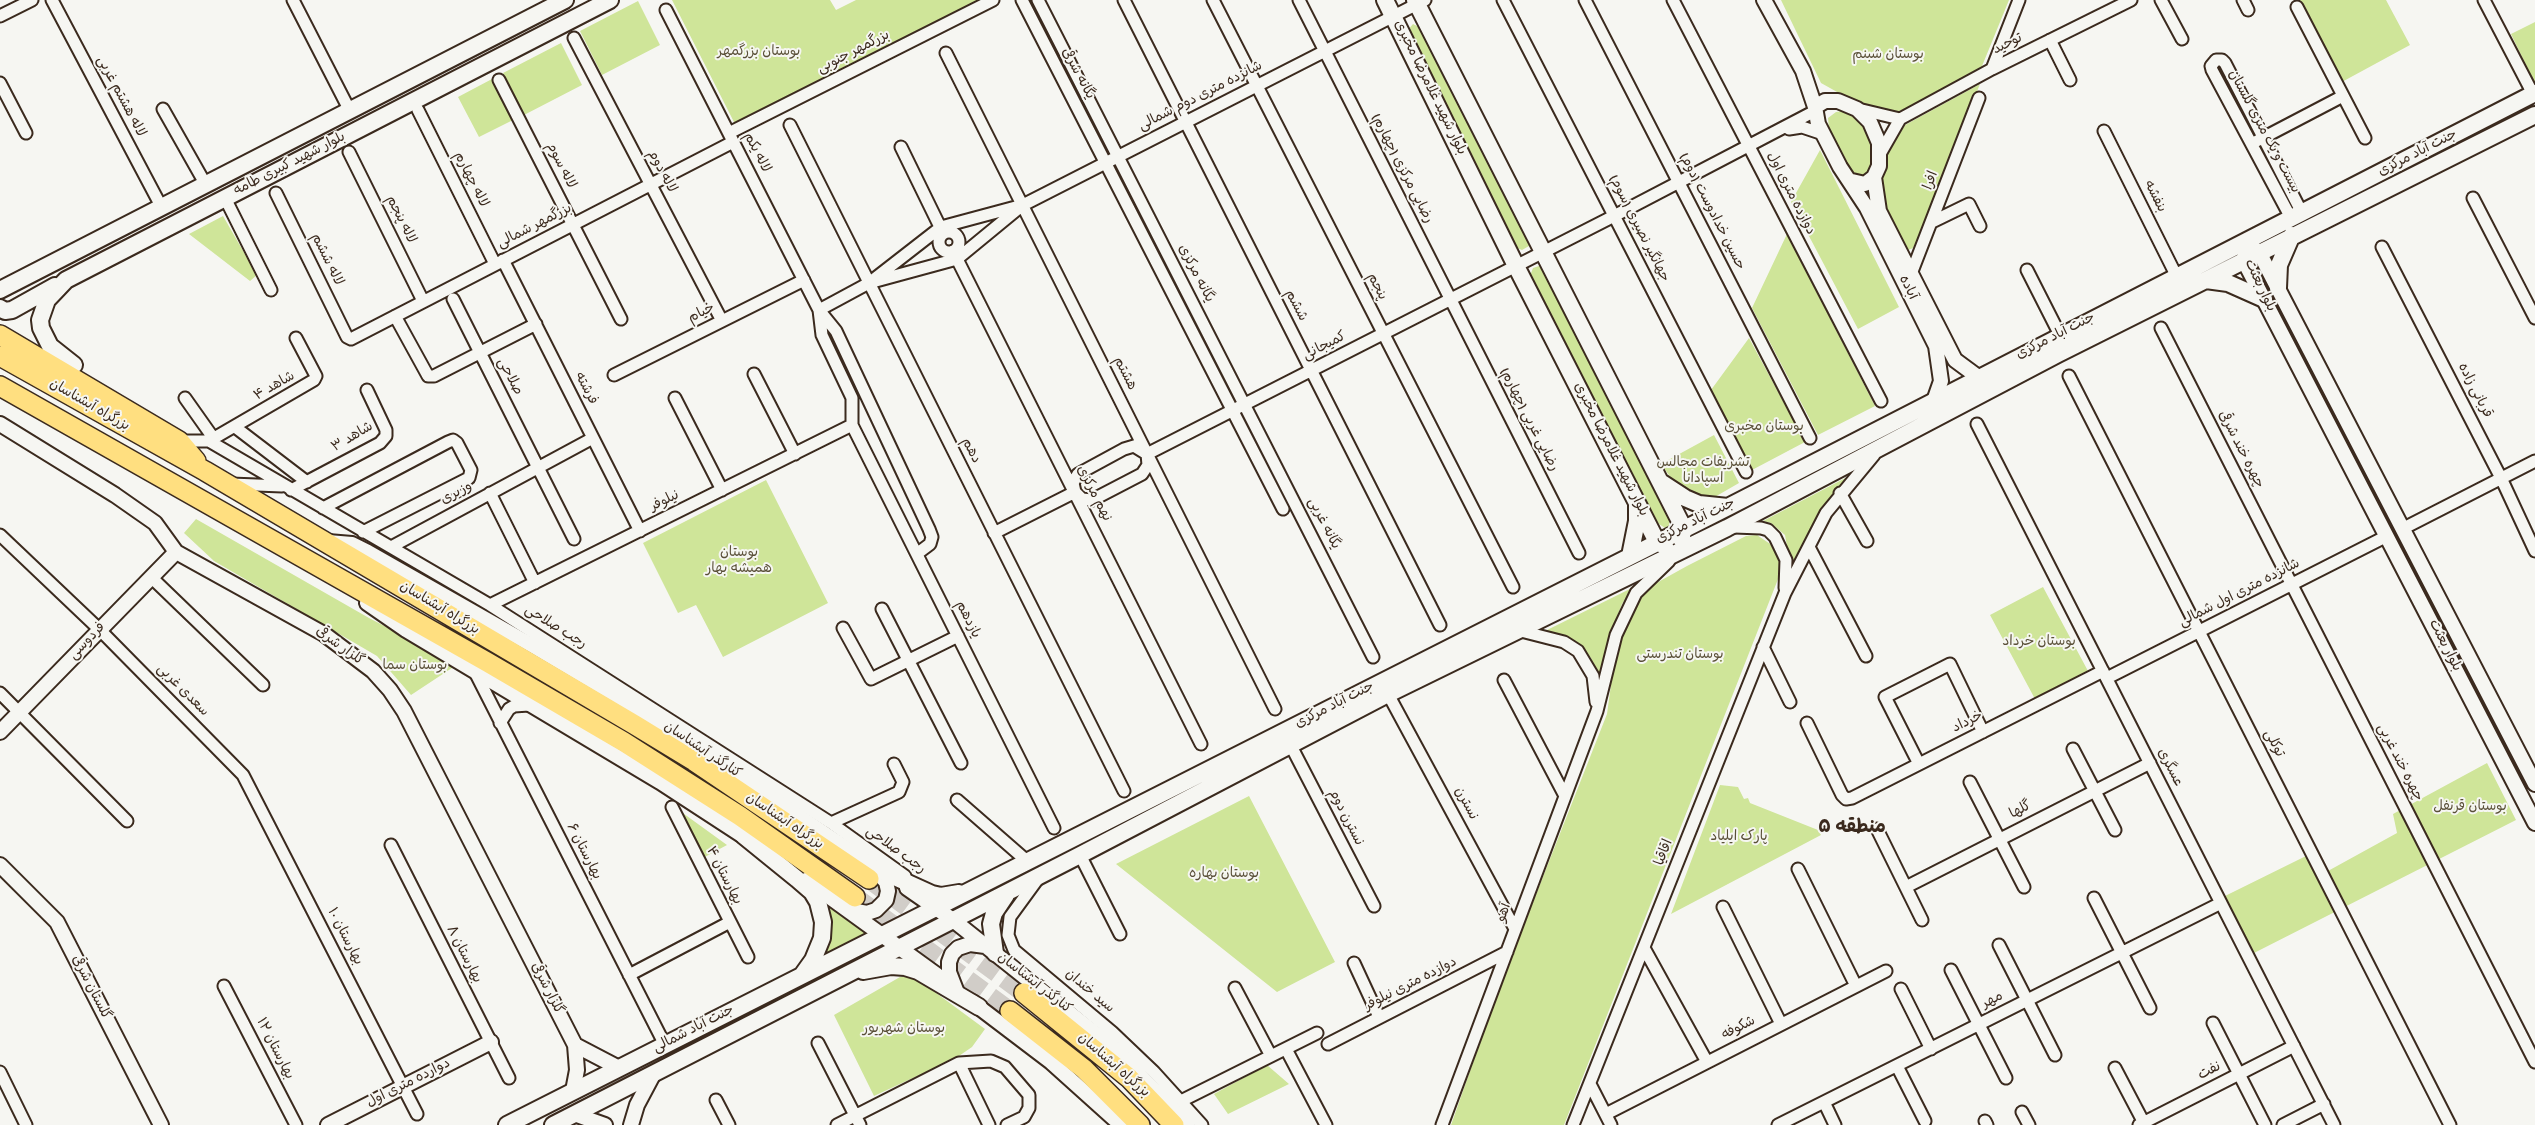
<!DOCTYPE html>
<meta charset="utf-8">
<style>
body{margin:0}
canvas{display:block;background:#f6f6f2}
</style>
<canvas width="2535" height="1125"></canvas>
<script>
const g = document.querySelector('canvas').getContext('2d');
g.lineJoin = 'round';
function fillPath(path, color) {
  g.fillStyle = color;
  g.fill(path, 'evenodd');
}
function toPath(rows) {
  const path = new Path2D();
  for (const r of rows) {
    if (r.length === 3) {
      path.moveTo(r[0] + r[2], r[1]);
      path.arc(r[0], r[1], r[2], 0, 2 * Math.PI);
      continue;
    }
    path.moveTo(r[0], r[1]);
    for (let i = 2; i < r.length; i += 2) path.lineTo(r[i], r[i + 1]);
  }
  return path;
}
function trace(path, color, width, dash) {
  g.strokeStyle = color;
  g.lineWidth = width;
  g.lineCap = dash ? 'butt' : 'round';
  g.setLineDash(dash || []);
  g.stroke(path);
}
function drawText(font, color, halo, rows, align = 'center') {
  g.font = font + ' "Gochi Hand","Playpen Sans Arabic",sans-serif';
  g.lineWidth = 4;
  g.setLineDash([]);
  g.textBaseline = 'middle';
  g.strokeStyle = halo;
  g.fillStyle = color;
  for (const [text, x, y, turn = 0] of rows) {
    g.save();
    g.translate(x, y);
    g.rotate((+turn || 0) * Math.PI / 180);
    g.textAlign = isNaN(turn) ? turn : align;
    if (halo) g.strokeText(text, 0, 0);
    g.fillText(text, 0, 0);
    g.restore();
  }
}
fillPath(toPath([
 [672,0,830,0,836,10,856,0,983,0,735,124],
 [1781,0,2009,0,1980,71,1907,109,1891,113,1864,107,1821,83],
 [2298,0,2386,0,2410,45,2340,83],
 [638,1,660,45,602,75,580,31],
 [2535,22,2535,84,2511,34],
 [1413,24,1423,29,1530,239,1529,246,1522,250,1515,247,1406,32],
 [561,43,582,85,524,115,503,73],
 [492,79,513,120,479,137,458,97],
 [1980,84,1918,238,1913,248,1906,251,1881,205,1878,189,1885,155,1905,125],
 [1843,111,1851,114,1865,124,1877,148,1871,178,1854,177,1829,129,1828,118,1836,112],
 [1820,150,1899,307,1858,329,1791,202],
 [223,216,257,275,250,281,189,234],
 [1787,234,1875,406,1818,435,1752,308],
 [1539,266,1543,268,1670,516,1669,526,1665,528,1656,522,1647,506,1530,276,1533,268],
 [1749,338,1805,442,1752,470,1711,390],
 [1714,435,1739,483,1713,498,1703,501,1678,488,1661,464],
 [1853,474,1822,509,1804,543,1792,574,1785,535,1771,523,1763,521],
 [766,480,828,603,723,657,696,605,678,613,643,543],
 [196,519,369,618,458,664,411,695,377,656,214,561,184,533],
 [1757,535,1776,548,1782,567,1780,574,1564,1125,1451,1125,1500,986,1607,714,1616,648,1639,596,1651,586,1687,566,1746,536],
 [1642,583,1629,593,1622,604,1610,634,1598,680,1591,658,1577,642,1570,638,1545,631],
 [2043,587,2088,671,2035,699,1990,615],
 [2487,763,2516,820,2254,953,2225,896,2306,856,2317,877,2397,833,2393,814],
 [1720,785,1738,787,1744,799,1748,798,1750,803,1818,830,1821,835,1671,914],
 [1249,796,1335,962,1277,992,1116,864],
 [680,811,727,845,701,859],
 [816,893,871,932,819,961],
 [900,977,912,977,924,984,985,1029,972,1047,956,1058,874,1096,834,1015],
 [1267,1065,1289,1084,1228,1114,1214,1094]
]), '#cfe599');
trace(toPath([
 [869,879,1024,993],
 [855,897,1010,1011]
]), '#d1cdc8', 19, [19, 9]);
const minor = toPath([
 [52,0,162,208],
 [293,0,350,111],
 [1022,0,1283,509],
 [1038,0,1373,657],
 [1124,0,1440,625],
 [1213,0,1513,587],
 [1299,0,1579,553],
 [1503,0,1746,472],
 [1585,0,1810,438],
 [1673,0,1881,401],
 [2161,0,2182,39],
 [2243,0,2248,10],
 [2484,0,2533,94],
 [2297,7,2365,138],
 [666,10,819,310,836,331,929,529,932,537,930,544,918,553],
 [0,16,32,0],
 [574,38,722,321],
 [2050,40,2070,80],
 [946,53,1275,709],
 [1992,69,2019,0],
 [499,80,621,319],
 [0,83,26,133],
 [163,109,206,185],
 [1858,109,1900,119],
 [418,110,495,264],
 [790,125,1124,791],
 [1789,129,1802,127,1823,134],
 [2104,131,2177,277],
 [729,133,993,0],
 [2255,142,2343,96],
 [901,147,943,233],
 [349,152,423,301],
 [1880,154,1900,119,1992,69,2131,0],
 [276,193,347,337,351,339,733,142],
 [225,198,271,290],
 [2473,198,2535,318],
 [2291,218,2212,70,2211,66,2216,60,2222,60,2225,63,2302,213],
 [1932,222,1969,204,1980,226],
 [949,242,10],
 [2382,247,2501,478,2535,551],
 [953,251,1201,744],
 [503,260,640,531],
 [2027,270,2060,335],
 [1911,274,1979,98],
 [876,281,957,259,1019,208],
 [453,299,574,539],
 [819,310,869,283,941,227,1023,205,1425,0],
 [819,310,822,335,852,398,852,425,1054,828],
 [395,316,428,376,434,376,536,324],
 [2161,328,2535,1062],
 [754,374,795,454],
 [614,375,804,280],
 [2069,376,2450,1125],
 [185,398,214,439],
 [675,398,722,490],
 [1977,424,2334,1125],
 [235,427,307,482],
 [178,441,209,441,490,605,831,823,905,876],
 [209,441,314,380,316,376,296,338],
 [1134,446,1147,454,1148,465,1142,474,1092,500,1082,499,1075,492,1073,483,1078,474,1124,449,1134,446],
 [1147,454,1614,216,1815,111],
 [231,484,282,486],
 [291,490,380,443,386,436,386,430,367,390],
 [490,493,535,583],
 [1840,493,1867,541],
 [323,508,448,442,453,440,457,443,471,470,469,478,363,532],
 [1734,527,1761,528,1768,530,1775,537,1786,560,1785,588],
 [2404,528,2535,461],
 [994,533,1075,492],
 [0,535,100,630,243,775,417,1114],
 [391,547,593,438],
 [1809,547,1866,656],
 [151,577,263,685],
 [490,605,852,425],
 [882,609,961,763],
 [843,628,871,679,958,636],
 [1517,630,1564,642,1578,651,1593,676,1596,702],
 [1763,647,1790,702],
 [475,672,665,1045],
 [2107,678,2387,536],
 [1504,680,1565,796],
 [0,693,127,821],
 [1388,694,1515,929],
 [500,723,509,709,514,706,529,705],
 [1807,723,1842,795,1846,799,1852,798,2103,671],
 [1290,744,1374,906],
 [2073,749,2115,830],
 [1919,764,1885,697,1950,664,1983,732],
 [1970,782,2024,887],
 [957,800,1028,862],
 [672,807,748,957],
 [831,823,899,792,903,782,894,764],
 [1877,829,1922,920],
 [391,845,509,1078],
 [1080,855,1120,934],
 [1798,869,1856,986],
 [1037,880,1010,917,1008,935,1014,950,1112,1032,1154,1072,1202,1125],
 [1906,887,2150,763],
 [2094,898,2150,1008],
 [1723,907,1781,1024],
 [1999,945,2055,1055],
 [1644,948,1707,1062],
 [1354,963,1379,1017],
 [1951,970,2006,1078],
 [629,975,730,922],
 [224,986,296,1125],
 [1235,988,1271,1056],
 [1901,989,1931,1049],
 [2213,1023,2265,1125],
 [818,1043,860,1125],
 [1328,1044,1507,952],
 [1286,1049,1326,1125],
 [959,1063,989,1125],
 [1897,1066,1925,1121],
 [2115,1068,2145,1125],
 [0,1072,26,1125],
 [1590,1084,1611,1125],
 [716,1100,729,1125],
 [1181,1101,1317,1033],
 [1824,1102,1835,1125],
 [2022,1112,2029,1125],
 [1606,1114,1886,971],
 [1985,1121,1987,1125],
 [837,1125,959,1063,991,1061,1005,1067,1029,1095,1029,1108,1024,1117,1007,1125],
 [1442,1125,1597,711,1616,635,1636,593,1669,561],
 [1573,1125,1785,593,1826,513,1874,455],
 [1778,1125,2221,903],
 [2139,1125,2294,1046],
 [2283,1125,2324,1104]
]);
const tertiary = toPath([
 [1764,0,1803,71,1815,107],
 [1874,177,1879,211,1955,360,1978,377],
 [1852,181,1865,184,1874,177,1879,166,1879,143,1870,122,1857,109,1838,101,1825,101,1815,107,1818,124,1840,167,1867,208,1936,346,1941,381,1934,401],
 [2252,247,2259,252,2535,784],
 [2245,250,2244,261,2535,823],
 [0,424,115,495,155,523,176,552,324,634,373,671,390,690,404,711,575,1045,577,1070,573,1091],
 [328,542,352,544,368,552,533,646,652,717,886,875],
 [367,603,406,630,660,782,752,842],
 [0,732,176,552],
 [0,865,57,922,161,1125],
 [806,880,937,975],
 [907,888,953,920,1115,1049,1188,1125],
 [851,910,867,913,876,910,886,900,888,891,886,882,876,871],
 [956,990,949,972,949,962,952,954,958,948,970,944,985,946],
 [972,1002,1051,1062,1121,1125],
 [575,1045,619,1068],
 [574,1114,605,1125],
 [328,1125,491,1042],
 [631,1125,637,1105,654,1073]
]);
const secondary = toPath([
 [1385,0,1516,266,1657,542,1665,546],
 [1415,0,1684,529,1681,539],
 [2206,280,2228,283,2264,299],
 [2278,288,2279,265,2292,235],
 [0,290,565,0],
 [0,308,5,311,12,310,55,286],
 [74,365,50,346,41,328,40,320,47,300,66,280,610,0],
 [1662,483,1685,498,1699,504,1728,507],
 [1630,556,1637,521,1637,504],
 [744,836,797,879,812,892,818,902,823,922,822,938,813,960,803,974],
 [877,869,932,894,941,896,959,893],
 [995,953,991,924,994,913,1006,895],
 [863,971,891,966,905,967,918,971,979,1007],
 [507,1125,1728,507,2535,93],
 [553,1125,1080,855,1388,694,1727,528,2058,354,2535,115]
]);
const trunk = toPath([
 [0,335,179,441,196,461],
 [0,356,205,471,635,725,694,761,869,879],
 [0,386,487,662,624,742,740,816,855,897],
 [1024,993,1129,1078,1174,1125],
 [1010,1011,1084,1069,1140,1125]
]);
trace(minor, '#3b2a1e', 15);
trace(tertiary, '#3b2a1e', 18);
trace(secondary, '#3b2a1e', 20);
trace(trunk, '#3b2a1e', 22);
trace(minor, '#f6f6f2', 11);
trace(tertiary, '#f6f6f2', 14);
trace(secondary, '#f6f6f2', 16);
trace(trunk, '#ffdf80', 19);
drawText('14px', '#3b2a1e', '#f6f6f2', [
 ["توحید",2008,45,-26],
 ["بزرگمهر جنوبی",854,53,-27],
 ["یگانه شرقی",1077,74,62],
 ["بلوار شهید غلامرضا مخبری",1429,88,64],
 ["لاله هشتم غربی",120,97,62],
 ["شانزده متری دوم شمالی",1201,97,-27],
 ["بیست و یک متری گلستان",2263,132,62],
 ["لاله یکم",756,153,63],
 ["جنت آباد مرکزی",2418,154,-27],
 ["بلوار شهید کبیری طامه",290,165,-27],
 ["لاله سوم",560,166,63],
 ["رضایی مرکزی (چهارم)",1401,169,63],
 ["لاله دوم",661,172,62],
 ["لاله چهارم",470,180,63],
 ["افرا",1932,181,-69],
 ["دوازده متری اول",1790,194,63],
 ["بنفشه",2154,197,63],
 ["حسین خدادوست (دوم)",1711,212,63],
 ["لاله پنجم",400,220,64],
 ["بزرگمهر شمالی",535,227,-27],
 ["جهانگیر نصیری (سوم)",1638,229,63],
 ["لاله ششم",326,260,64],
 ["یگانه مرکزی",1195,274,63],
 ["بلوار بعثت",2259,286,65],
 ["پنجم",1376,287,63],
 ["آباده",1907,288,64],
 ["ششم",1295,306,63],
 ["خیام",702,314,-27],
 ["جنت آباد مرکزی",2056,337,-27],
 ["کمیجانی",1325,347,-27],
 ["هشتم",1124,374,63],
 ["صلاحی",509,377,63],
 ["شاهد ۴",275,387,-30],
 ["فرشته",585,389,63],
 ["قربانی زاده",2474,391,63],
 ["بزرگراه آبشناسان",89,406,30],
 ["رضایی غربی (چهارم)",1528,420,63],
 ["شاهد ۳",353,438,-31],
 ["بلوار شهید غلامرضا مخبری",1610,450,63],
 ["چهره خند شرقی",2240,450,63],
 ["دهم",970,451,63],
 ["وزیری",457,494,-28],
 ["نهم مرکزی",1093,494,63],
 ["نیلوفر",665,502,-26],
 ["جنت آباد مرکزی",1696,522,-26],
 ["یگانه غربی",1323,524,63],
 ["شانزده متری اول شمالی",2240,594,-27],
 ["بزرگراه آبشناسان",439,609,31],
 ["یازدهم",967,620,64],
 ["رجب صلاحی",555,628,32],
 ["فردوسی",88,642,-46],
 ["بلوار بعثت",2444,646,63],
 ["گلزار شرقی",339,647,36],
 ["سعدی غربی",182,691,45],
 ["جنت آباد مرکزی",1335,706,-27],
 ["خرداد",1968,723,-26],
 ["توکلی",2273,744,63],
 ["کنارگذر آبشناسان",702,751,34],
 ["چهره خند غربی",2399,763,63],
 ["عسگری",2169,768,63],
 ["نسترن",1465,804,62],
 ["گلها",2021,811,-27],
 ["نسترن دوم",1345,818,63],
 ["بزرگراه آبشناسان",784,822,34],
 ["رجب صلاحی",895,851,36],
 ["بهارستان ۶",583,852,63],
 ["اقاقیا",1665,853,-68],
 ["بهارستان ۴",723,876,63],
 ["آهو",1505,913,-70],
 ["بهارستان ۱۰",344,937,63],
 ["بهارستان ۸",463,955,63],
 ["کنارگذر آبشناسان",1034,984,38],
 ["دوازده متری نیلوفر",1411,985,-27],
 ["گلستان شرقی",90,988,63],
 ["گلزار شرقی",546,989,63],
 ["سید خندان",1089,992,40],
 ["مهر",1993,1001,-27],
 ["شکوفه",1739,1029,-27],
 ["جنت آباد شمالی",694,1030,-27],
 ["بهارستان ۱۲",274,1049,63],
 ["بزرگراه آبشناسان",1113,1066,41],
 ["نفت",2210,1072,-27],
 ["دوارده متری اول",409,1084,-27]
]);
drawText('14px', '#594f37', '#f6f6f2', [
 ["بوستان بزرگمهر",759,53],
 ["بوستان شبنم",1888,56],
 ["بوستان مخبری",1764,428],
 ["تشریفات مجالس",1703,464],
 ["اسپادانا",1703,480],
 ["بوستان",739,554],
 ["همیشه بهار",739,570],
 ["بوستان خرداد",2039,643],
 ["بوستان تندرستی",1680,656],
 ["بوستان سما",415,667],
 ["بوستان قرنفل",2470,808],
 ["پارک ایلیاد",1739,838],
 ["بوستان بهاره",1224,875],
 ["بوستان شهریور",904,1030]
]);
drawText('bold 19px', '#3b2a1e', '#f6f6f2', [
 ["منطقه ۵",1852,829]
]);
</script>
